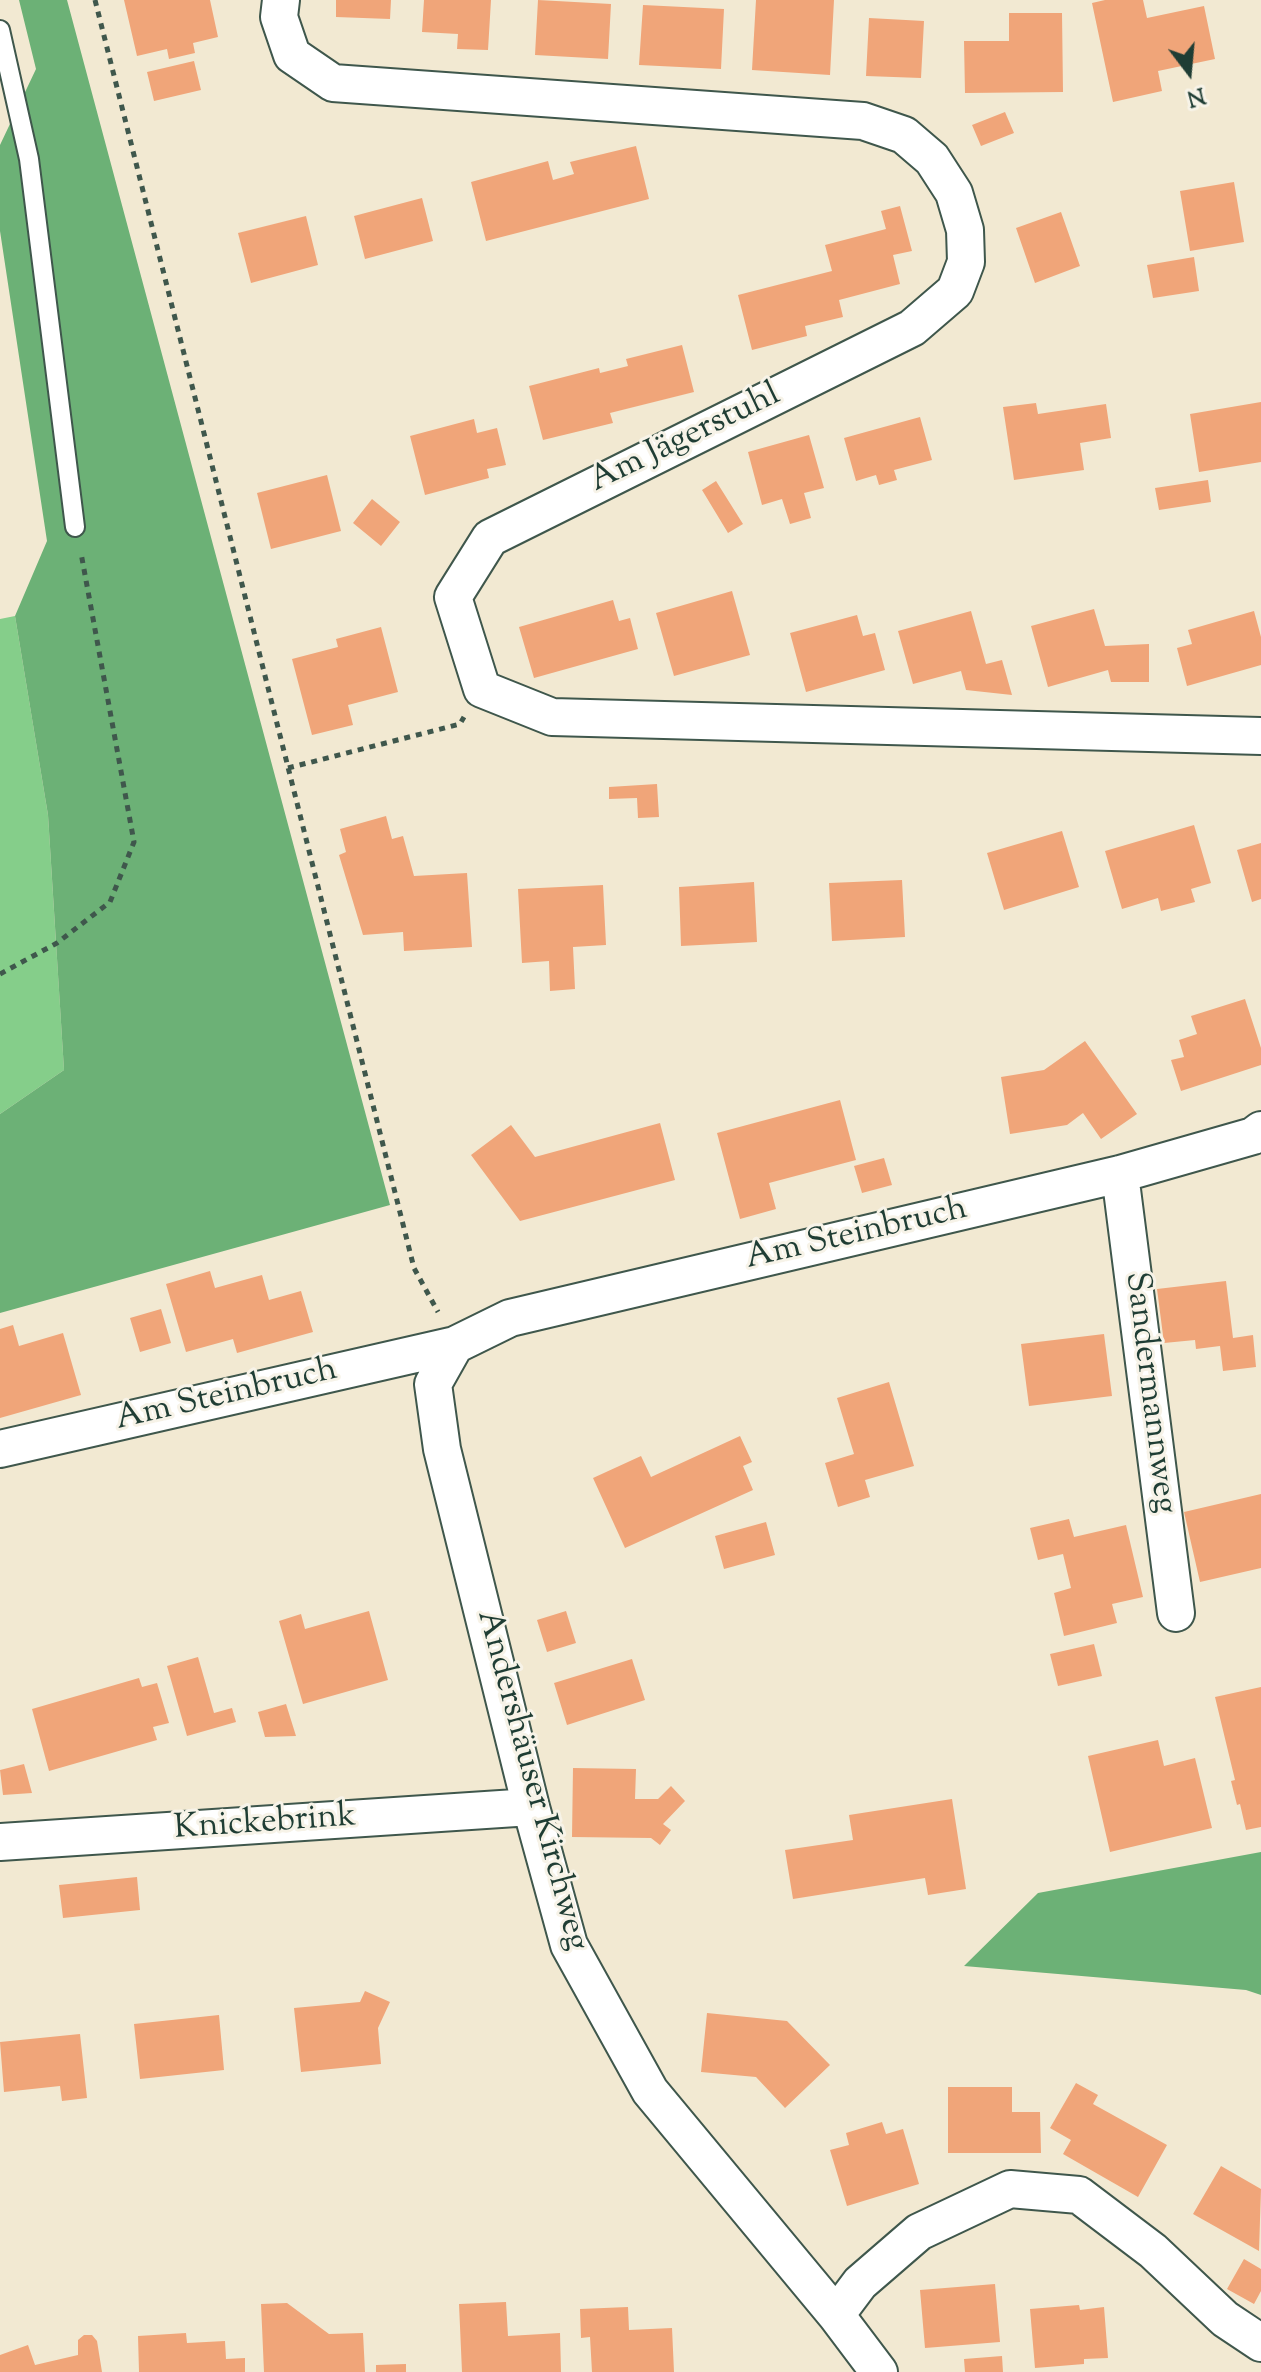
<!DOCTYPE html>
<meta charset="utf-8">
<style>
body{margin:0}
#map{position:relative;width:1261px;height:2372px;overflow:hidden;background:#f2e9d2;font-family:"Sorts Mill Goudy",serif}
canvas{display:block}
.north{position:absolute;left:1149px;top:32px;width:80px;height:80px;-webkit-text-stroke:6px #f7f3e8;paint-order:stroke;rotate:164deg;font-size:22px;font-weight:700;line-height:32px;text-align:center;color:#1f3d34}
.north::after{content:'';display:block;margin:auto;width:28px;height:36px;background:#1f3d34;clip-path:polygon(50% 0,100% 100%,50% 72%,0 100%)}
</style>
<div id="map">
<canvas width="1261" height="2372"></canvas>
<div class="north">N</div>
</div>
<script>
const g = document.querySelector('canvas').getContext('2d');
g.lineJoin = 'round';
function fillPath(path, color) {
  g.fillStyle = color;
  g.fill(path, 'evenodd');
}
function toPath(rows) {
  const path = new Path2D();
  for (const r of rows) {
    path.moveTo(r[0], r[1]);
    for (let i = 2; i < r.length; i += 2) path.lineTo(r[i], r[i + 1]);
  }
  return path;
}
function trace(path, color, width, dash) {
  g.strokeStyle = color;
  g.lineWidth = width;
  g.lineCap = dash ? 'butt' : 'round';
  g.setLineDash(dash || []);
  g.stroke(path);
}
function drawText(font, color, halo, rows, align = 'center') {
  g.font = font + ' "Sorts Mill Goudy",serif';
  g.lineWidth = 6;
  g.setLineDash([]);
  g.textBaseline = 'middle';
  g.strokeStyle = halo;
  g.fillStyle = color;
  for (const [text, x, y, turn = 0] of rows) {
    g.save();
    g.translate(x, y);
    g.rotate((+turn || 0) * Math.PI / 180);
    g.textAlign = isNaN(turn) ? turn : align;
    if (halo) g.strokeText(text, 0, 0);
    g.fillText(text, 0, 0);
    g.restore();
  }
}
fillPath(toPath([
 [15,616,48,815,64,1070,0,1114,0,619]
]), '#85ce8a');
fillPath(toPath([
 [19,0,67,0,390,1205,0,1313,0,1114,64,1070,48,815,15,616,47,541,0,231,0,145,36,69],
 [1261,1852,1261,1995,1246,1990,964,1966,1038,1893]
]), '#6cb176');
fillPath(toPath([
 [124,0,210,0,218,37,193,43,195,53,169,59,167,49,137,56],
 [336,0,391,0,390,19,336,17],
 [424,0,491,0,488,50,457,49,458,34,422,32],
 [538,0,611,4,608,59,535,55],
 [756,0,834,0,830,75,752,70],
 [1105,0,1143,0,1147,18,1204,6,1215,59,1158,71,1162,91,1113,102,1092,3],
 [643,5,724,9,721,69,639,65],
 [1009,13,1062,13,1063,92,965,93,964,41,1009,41],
 [869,18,924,21,921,78,866,76],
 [194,61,201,90,154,101,147,72],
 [1005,112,1014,133,981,146,972,125],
 [636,146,649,199,486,241,471,182,548,161,553,180,574,174,570,162],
 [1234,182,1244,242,1190,251,1180,191],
 [422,198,433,241,365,259,354,216],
 [900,206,912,251,893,255,900,284,839,300,843,317,805,326,807,336,752,350,738,295,832,271,825,245,886,229,881,211],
 [1061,212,1080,266,1035,283,1016,228],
 [306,216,318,265,251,283,238,233],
 [1194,257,1199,291,1153,298,1147,265],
 [682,345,694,392,610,413,613,423,543,440,529,386,599,368,600,373,628,366,626,359],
 [1261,402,1261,462,1199,472,1190,414],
 [1036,403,1038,414,1106,404,1111,438,1080,443,1084,470,1014,480,1003,407],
 [920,417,932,460,894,470,897,480,879,485,876,475,856,481,844,438],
 [474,419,477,433,497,428,506,465,487,469,489,478,425,495,410,436],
 [809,435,824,488,804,493,811,518,790,524,782,499,762,505,748,452],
 [327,475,341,531,271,549,257,493],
 [1208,480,1211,502,1159,510,1155,488],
 [716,481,743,524,728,533,702,490],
 [372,499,400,522,381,546,353,523],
 [732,591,750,655,674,676,656,613],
 [613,600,619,621,630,618,638,649,534,678,519,627],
 [1094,609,1105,646,1149,644,1149,682,1111,682,1108,670,1048,687,1031,626],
 [971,611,986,664,1002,660,1012,695,966,690,961,671,913,684,898,631],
 [1254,611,1261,637,1261,665,1187,686,1177,648,1192,644,1188,630],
 [857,615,863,636,875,633,885,670,806,692,790,633],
 [381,627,398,692,348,705,353,725,312,735,292,659,338,647,336,639],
 [657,784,659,817,638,818,637,798,609,799,609,787],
 [386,816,392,839,403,836,414,876,467,873,472,947,404,951,403,932,363,935,339,855,346,852,340,829],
 [1194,825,1211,883,1191,889,1195,902,1161,911,1158,898,1122,909,1105,851],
 [1062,831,1079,887,1004,910,987,853],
 [1261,843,1261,899,1252,902,1237,850],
 [902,880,905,937,832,941,829,883],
 [754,882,757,942,681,946,679,887],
 [603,885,606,945,573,947,575,989,550,991,549,961,522,963,518,889],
 [1245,999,1261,1048,1261,1065,1181,1091,1171,1060,1184,1057,1179,1040,1197,1034,1191,1016],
 [1085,1041,1137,1114,1101,1139,1083,1113,1067,1125,1010,1134,1001,1077,1044,1070],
 [840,1100,856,1160,769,1183,776,1209,740,1219,717,1133],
 [660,1123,675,1180,520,1221,471,1155,511,1125,535,1157],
 [884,1158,892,1185,862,1193,854,1166],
 [210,1271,215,1288,262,1275,269,1300,301,1291,313,1332,237,1353,233,1339,186,1352,166,1284],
 [1226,1281,1233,1338,1253,1335,1256,1367,1223,1371,1220,1346,1196,1349,1195,1340,1164,1343,1157,1289],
 [161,1309,171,1343,140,1352,130,1318],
 [13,1325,19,1346,63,1333,81,1395,0,1418,0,1329],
 [1104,1334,1112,1396,1029,1406,1021,1344],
 [889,1382,914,1466,865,1480,870,1497,838,1507,825,1463,854,1454,837,1398],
 [740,1436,752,1462,743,1466,753,1490,625,1548,593,1478,641,1456,651,1477],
 [1261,1494,1261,1568,1200,1582,1184,1512],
 [1069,1519,1074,1537,1126,1525,1143,1597,1112,1604,1117,1623,1064,1636,1054,1593,1071,1588,1063,1554,1038,1560,1030,1528],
 [766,1522,775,1555,724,1569,715,1536],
 [369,1611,388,1680,303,1704,279,1621,301,1614,305,1629],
 [566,1611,576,1643,547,1652,537,1620],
 [1094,1644,1102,1676,1058,1686,1050,1654],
 [198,1657,214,1713,232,1708,236,1722,187,1736,167,1666],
 [632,1659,645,1700,567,1725,554,1683],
 [139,1678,142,1687,157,1683,169,1723,153,1727,157,1740,49,1771,32,1709],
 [1261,1687,1261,1827,1246,1830,1240,1804,1237,1805,1231,1781,1235,1780,1215,1697],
 [286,1704,296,1736,265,1737,258,1712],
 [1158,1740,1164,1766,1195,1758,1212,1828,1110,1852,1088,1756],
 [24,1764,32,1793,3,1795,0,1770],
 [573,1768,636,1769,635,1799,658,1799,671,1786,685,1801,663,1824,671,1830,660,1845,651,1838,572,1837],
 [952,1799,966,1889,928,1895,925,1878,793,1899,785,1850,853,1840,849,1815],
 [137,1877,140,1910,63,1918,59,1885],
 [365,1991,390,2002,378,2028,381,2064,301,2072,294,2008,360,2002],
 [707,2013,787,2021,830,2065,785,2108,756,2077,701,2072],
 [219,2015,224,2070,140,2079,134,2024],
 [80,2034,87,2098,62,2101,60,2086,4,2092,0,2042],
 [1076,2083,1098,2095,1093,2104,1167,2145,1138,2197,1063,2154,1071,2140,1050,2128],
 [948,2087,1012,2087,1012,2112,1040,2112,1041,2153,948,2153],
 [882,2122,886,2134,903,2129,919,2184,847,2206,830,2150,849,2145,846,2133],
 [1221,2166,1261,2189,1259,2251,1193,2214],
 [1244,2259,1261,2269,1261,2291,1254,2304,1227,2289],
 [995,2284,1000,2342,925,2348,920,2290],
 [506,2302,508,2336,560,2333,561,2372,462,2372,459,2304],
 [287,2303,329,2334,363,2333,365,2372,264,2372,261,2304],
 [1079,2305,1080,2310,1104,2307,1108,2358,1084,2359,1084,2364,1035,2368,1030,2309],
 [628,2307,629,2330,672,2328,674,2372,592,2372,590,2337,581,2338,580,2309],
 [186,2333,187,2343,225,2341,226,2359,245,2358,245,2372,139,2372,138,2336],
 [84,2335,92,2335,97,2341,102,2372,0,2372,0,2355,28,2345,35,2365,78,2355,78,2340],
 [1002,2356,1003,2372,965,2372,964,2359],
 [406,2364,406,2372,376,2372,376,2365]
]), '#f0a579');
const lane = toPath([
 [0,30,29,159,75,527]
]);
const street = toPath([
 [281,0,279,17,292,55,333,83,863,121,904,135,932,159,954,193,965,230,966,262,955,291,912,328,490,538,453,597,482,689,552,717,1261,736],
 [1120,1174,1176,1613],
 [0,1449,455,1345],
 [0,1842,531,1807],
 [836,2315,860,2283,919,2232,1010,2189,1079,2195,1153,2251,1225,2319,1261,2343],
 [879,2372,836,2315,650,2091,569,1945,531,1807,442,1449,433,1384,455,1345,510,1318,1120,1174,1253,1136,1261,1130]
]);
trace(lane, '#3f574c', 22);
trace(street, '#3f574c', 40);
trace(toPath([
 [95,0,414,1268,438,1312],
 [288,768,460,724,464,717],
 [0,974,57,943,110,902,134,842,81,553]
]), '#3f574c', 5, [6, 6]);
trace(lane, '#fff', 18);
trace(street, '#fff', 36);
drawText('34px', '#1f3d34', '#f7f3e8', [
 ["Am Jägerstuhl",686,440,-26],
 ["Am Steinbruch",857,1236,-13],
 ["Sandermannweg",1148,1393,83],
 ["Am Steinbruch",227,1397,-13],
 ["Andershäuser Kirchweg",530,1781,75],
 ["Knickebrink",265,1825,-4]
]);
</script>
